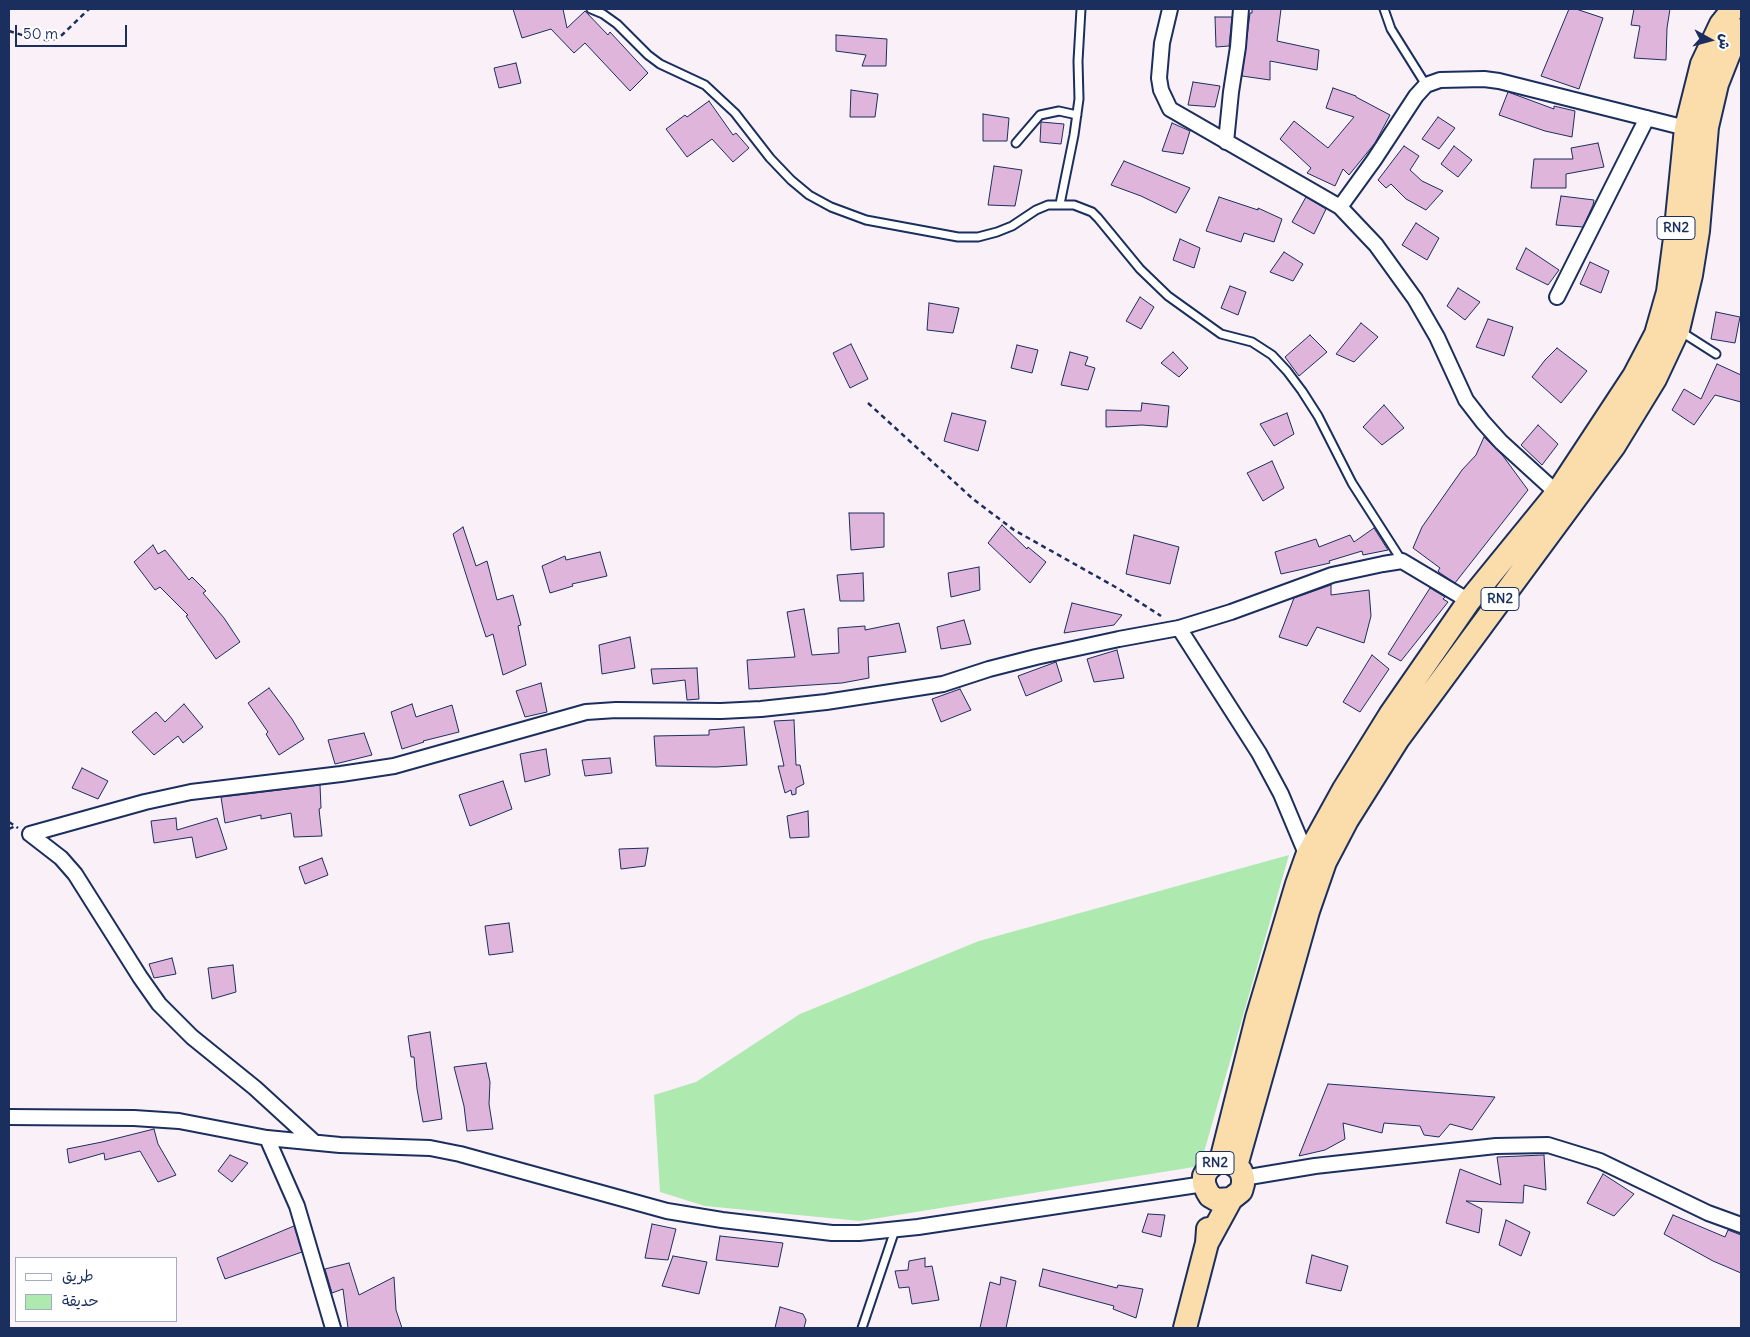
<!DOCTYPE html>
<meta charset="utf-8">
<style>
body{margin:0}
#map{position:relative;width:1750px;height:1337px;overflow:hidden;background:#f9f0f8;font-family:Delius,"Playpen Sans Arabic",sans-serif}
canvas{display:block}
.frame{position:absolute;inset:0;border:10px solid #1b2f5e;pointer-events:none}
.legend{position:absolute;left:15px;top:1257px;width:162px;height:65px;box-sizing:border-box;background:#fff;border:1px solid #a4acbf;margin:0;padding:6px 9px;list-style:none;font-size:15px;color:#1b2f5e}
.legend li{display:flex;align-items:center;gap:10px;height:25px}
.legend b{width:25px;border:1px solid #a4acbf}
.north{position:absolute;left:1685px;top:15px;width:50px;height:50px;-webkit-text-stroke:4px #fff;paint-order:stroke;rotate:97deg;font-size:14px;font-weight:700;line-height:20px;text-align:center;color:#1b2f5e}
.north::after{content:'';display:block;margin:auto;width:18px;height:22px;background:#1b2f5e;clip-path:polygon(50% 0,100% 100%,50% 72%,0 100%)}
.scale{position:absolute;left:15px;top:25px;width:112px;height:22px;box-sizing:border-box;border:2px solid #1b2f5e;border-top:0;padding-left:6px;font-size:15px;line-height:18px;white-space:nowrap;color:#1b2f5e;-webkit-text-stroke:4px #fff;paint-order:stroke}
</style>
<div id="map">
<canvas width="1750" height="1337"></canvas>
<div class="frame"></div>
<ul class="legend">
<li><b style="height:6px;background:#fff"></b>طريق</li>
<li><b style="height:14px;background:#aee9af"></b>حديقة</li>
</ul>
<div class="north">ش</div>
<div class="scale">50 m</div>
</div>
<script>
const g = document.querySelector('canvas').getContext('2d');
g.lineJoin = 'round';
function fillPath(path, color) {
  g.fillStyle = color;
  g.fill(path, 'evenodd');
}
function toPath(rows) {
  const path = new Path2D();
  for (const r of rows) {
    path.moveTo(r[0], r[1]);
    for (let i = 2; i < r.length; i += 2) path.lineTo(r[i], r[i + 1]);
  }
  return path;
}
function trace(path, color, width, dash) {
  g.strokeStyle = color;
  g.lineWidth = width;
  g.lineCap = dash ? 'butt' : 'round';
  g.setLineDash(dash || []);
  g.stroke(path);
}
function drawText(font, color, halo, rows, align = 'center') {
  g.font = font + ' Delius,sans-serif';
  g.lineWidth = 4.5;
  g.setLineDash([]);
  g.textBaseline = 'middle';
  g.strokeStyle = halo;
  g.fillStyle = color;
  for (const [text, x, y, turn = 0] of rows) {
    g.save();
    g.translate(x, y);
    g.rotate((+turn || 0) * Math.PI / 180);
    g.textAlign = isNaN(turn) ? turn : align;
    if (halo) g.strokeText(text, 0, 0);
    g.fillText(text, 0, 0);
    g.restore();
  }
}
fillPath(toPath([
 [1289,855,1200,1166,860,1221,705,1206,660,1192,654,1095,696,1082,800,1014,979,941]
]), '#aee9af');
const building = toPath([
 [513,9,563,9,567,28,585,11,608,35,610,32,648,73,630,91,585,43,574,53,551,29,522,38,513,9],
 [1252,9,1281,9,1277,41,1319,50,1317,70,1270,61,1270,80,1242,76,1250,13,1252,13,1252,9],
 [1569,9,1576,9,1603,18,1579,89,1541,76,1569,9],
 [1634,9,1670,9,1667,28,1666,60,1634,58,1640,26,1631,25,1634,9],
 [1215,17,1232,17,1229,46,1216,47,1215,17],
 [836,35,887,39,886,66,862,66,866,55,836,51,836,35],
 [516,63,521,83,499,88,494,68,516,63],
 [1193,82,1220,86,1215,107,1188,105,1193,82],
 [1333,88,1356,96,1356,97,1390,115,1375,143,1349,175,1343,169,1335,186,1307,173,1311,168,1280,139,1294,121,1328,148,1354,117,1326,108,1333,88],
 [851,90,878,94,875,117,850,117,851,90],
 [1508,92,1554,109,1554,106,1575,111,1572,137,1545,131,1499,115,1508,92],
 [709,101,733,135,736,133,749,148,733,162,712,139,687,157,666,129,685,115,687,117,709,101],
 [983,114,1009,118,1007,141,983,141,983,114],
 [1438,117,1455,128,1439,149,1422,139,1438,117],
 [1041,122,1064,124,1061,144,1040,142,1041,122],
 [1172,123,1190,131,1183,154,1162,151,1172,123],
 [1598,143,1604,167,1566,174,1566,188,1531,188,1534,159,1573,159,1571,148,1598,143],
 [1404,146,1419,156,1410,170,1422,181,1443,191,1426,210,1406,199,1391,184,1386,188,1378,180,1404,146],
 [1454,146,1472,160,1458,177,1441,164,1454,146],
 [1124,161,1190,188,1176,213,1141,196,1111,185,1124,161],
 [994,166,1022,170,1015,206,988,205,994,166],
 [1561,196,1594,200,1593,205,1583,227,1556,225,1561,196],
 [1219,197,1258,210,1258,208,1282,219,1274,242,1244,233,1241,242,1206,231,1219,197],
 [1306,197,1326,209,1314,234,1292,222,1306,197],
 [1416,223,1439,238,1427,260,1402,245,1416,223],
 [1180,239,1200,248,1194,268,1173,260,1180,239],
 [1526,248,1559,270,1548,285,1516,269,1526,248],
 [1284,252,1303,264,1293,281,1270,272,1284,252],
 [1590,262,1609,271,1601,293,1580,284,1590,262],
 [1230,286,1246,292,1238,315,1221,308,1230,286],
 [1458,288,1480,302,1465,320,1447,306,1458,288],
 [1140,297,1154,307,1141,329,1126,321,1140,297],
 [929,303,959,308,953,333,927,330,929,303],
 [1716,312,1740,317,1735,343,1711,339,1716,312],
 [1488,319,1513,327,1504,356,1476,347,1488,319],
 [1361,323,1378,337,1354,362,1336,354,1361,323],
 [1310,335,1327,352,1299,376,1285,357,1310,335],
 [851,344,868,379,850,388,833,353,851,344],
 [1017,345,1038,350,1032,373,1011,368,1017,345],
 [1557,348,1587,371,1561,403,1532,377,1545,360,1557,348],
 [1070,352,1088,357,1085,365,1095,368,1088,390,1061,385,1070,352],
 [1173,352,1188,368,1179,377,1161,363,1173,352],
 [1717,364,1741,375,1741,402,1715,395,1694,425,1672,410,1684,389,1701,399,1717,364],
 [1142,403,1169,406,1167,427,1142,425,1106,427,1106,410,1141,411,1142,403],
 [1384,405,1404,428,1382,445,1363,427,1384,405],
 [952,413,986,421,978,451,944,441,952,413],
 [1287,413,1294,434,1274,446,1260,424,1287,413],
 [1538,425,1558,444,1542,465,1521,445,1538,425],
 [1484,437,1503,456,1528,490,1455,583,1440,573,1438,571,1440,568,1413,548,1422,527,1462,470,1476,455,1484,437],
 [1272,461,1284,488,1263,501,1247,473,1272,461],
 [849,513,884,513,884,547,851,550,849,513],
 [1002,525,1027,549,1028,547,1046,562,1030,583,988,543,1002,525],
 [463,527,476,566,487,561,497,600,513,595,521,625,518,626,526,665,503,675,493,634,486,637,453,534,463,527],
 [1374,528,1388,550,1363,555,1362,551,1329,561,1330,563,1281,574,1275,552,1316,539,1319,547,1350,535,1354,542,1374,528],
 [1134,535,1179,547,1170,584,1126,574,1134,535],
 [153,545,158,554,165,550,189,580,192,577,206,591,203,593,224,618,240,642,216,659,186,616,188,615,160,587,155,590,134,562,153,545],
 [600,552,607,576,572,584,573,586,550,593,542,566,565,556,566,560,600,552],
 [979,567,980,590,951,597,948,573,979,567],
 [863,573,864,601,840,601,837,575,863,573],
 [1331,585,1331,595,1369,590,1371,616,1364,643,1317,627,1307,646,1279,637,1294,598,1331,585],
 [1430,588,1445,597,1443,599,1448,602,1401,661,1388,654,1430,588],
 [1072,603,1122,615,1114,625,1064,633,1072,603],
 [804,609,812,655,839,653,838,628,865,626,865,630,899,623,906,652,868,657,869,678,842,683,749,689,747,660,795,657,787,612,804,609],
 [964,620,971,644,941,649,937,627,964,620],
 [630,637,635,668,602,674,599,645,630,637],
 [1117,650,1124,678,1094,682,1087,659,1117,650],
 [1372,655,1389,669,1360,712,1343,702,1372,655],
 [1056,662,1062,681,1026,696,1018,676,1056,662],
 [697,668,699,699,687,700,685,680,653,684,651,669,697,668],
 [541,683,547,712,525,717,516,691,541,683],
 [269,688,292,719,304,739,279,755,266,734,268,732,248,703,269,688],
 [960,689,971,710,941,722,932,699,960,689],
 [184,704,203,727,183,743,178,736,154,755,132,732,156,712,165,722,184,704],
 [412,704,416,717,452,705,459,732,423,741,424,742,402,749,391,712,412,704],
 [794,720,796,765,800,765,804,784,796,788,796,794,792,795,791,790,785,793,778,766,784,766,774,721,794,720],
 [744,727,747,765,716,767,656,766,654,736,709,735,709,730,744,727],
 [364,733,372,755,335,764,328,740,364,733],
 [546,749,550,775,525,782,520,754,546,749],
 [610,758,612,773,585,776,582,760,610,758],
 [82,768,108,781,98,799,72,788,82,768],
 [503,781,512,809,470,826,459,795,503,781],
 [320,785,321,808,319,809,322,836,294,837,291,813,261,819,261,815,225,823,221,797,320,785],
 [808,811,809,837,790,838,787,816,808,811],
 [176,818,177,830,217,818,227,849,196,858,192,837,154,843,151,821,176,818],
 [648,848,645,866,621,869,619,849,648,848],
 [322,858,328,875,305,884,299,867,322,858],
 [509,923,513,952,489,955,485,926,509,923],
 [172,958,176,974,154,978,149,964,172,958],
 [233,965,236,992,212,999,208,968,233,965],
 [430,1032,442,1119,423,1122,417,1089,414,1057,411,1057,408,1036,430,1032],
 [486,1063,490,1082,489,1104,493,1129,467,1131,464,1106,454,1067,486,1063],
 [1328,1084,1368,1087,1495,1097,1472,1130,1450,1124,1439,1137,1424,1135,1420,1126,1384,1123,1382,1133,1343,1123,1345,1139,1325,1150,1299,1156,1328,1084],
 [154,1129,158,1144,176,1175,158,1182,140,1151,105,1160,104,1153,69,1163,67,1149,102,1142,154,1129],
 [230,1155,248,1163,232,1182,218,1171,230,1155],
 [1544,1155,1546,1190,1524,1185,1523,1203,1466,1201,1482,1209,1479,1233,1446,1223,1460,1169,1501,1185,1497,1157,1544,1155],
 [1603,1174,1634,1194,1614,1216,1587,1203,1603,1174],
 [1148,1214,1165,1215,1161,1237,1142,1232,1148,1214],
 [1673,1215,1725,1237,1728,1230,1741,1235,1741,1273,1713,1261,1664,1234,1673,1215],
 [1506,1220,1530,1232,1521,1256,1499,1245,1506,1220],
 [652,1224,676,1229,668,1260,645,1258,652,1224],
 [294,1226,302,1252,225,1279,217,1258,294,1226],
 [720,1236,783,1243,778,1267,716,1260,720,1236],
 [1312,1255,1348,1266,1341,1291,1306,1283,1312,1255],
 [673,1256,707,1262,699,1294,662,1286,673,1256],
 [925,1258,925,1267,932,1266,939,1300,912,1304,909,1287,899,1288,895,1271,908,1270,909,1261,925,1258],
 [349,1263,359,1295,394,1277,396,1310,402,1328,348,1328,343,1289,332,1293,325,1269,349,1263],
 [1043,1269,1117,1288,1118,1285,1143,1289,1136,1318,1113,1309,1114,1306,1039,1286,1043,1269],
 [1001,1277,1016,1281,1006,1328,980,1328,990,1282,1000,1285,1001,1277],
 [780,1307,803,1314,806,1320,804,1328,775,1328,780,1307]
]);
fillPath(building, '#dfb5db');
trace(building, '#1b2f5e', 1);
const service = toPath([
 [591,9,603,14,617,24,648,55,660,64,705,85,735,113,770,158,791,180,809,195,831,207,866,220,958,237,978,237,997,232,1012,226,1036,210,1048,205,1074,205,1092,212,1098,218,1140,269,1168,296,1221,334,1252,342,1272,355,1287,371,1302,391,1318,416,1352,483,1402,561],
 [1384,9,1391,29,1426,85],
 [1016,143,1040,115,1059,111,1077,115],
 [1060,204,1074,135,1079,99,1078,61,1081,9],
 [1680,331,1716,354],
 [862,1328,895,1230]
]);
const minor = toPath([
 [1170,9,1162,43,1159,78,1161,90,1170,109,1340,207,1376,245,1415,299,1437,337,1466,400,1483,422,1501,442,1557,493],
 [1226,142,1231,92,1238,47,1241,9],
 [1340,207,1374,160,1416,96,1426,85,1440,80,1484,79,1499,81,1686,128],
 [1557,297,1647,118],
 [1179,628,1259,753,1281,794,1307,856],
 [30,834,145,802,191,792,341,774,394,766,586,712,616,710,721,711,761,709,826,702,943,684,989,669,1036,657,1119,639,1179,628,1231,612,1332,575,1383,564,1402,561,1469,601],
 [30,834,61,858,75,874,140,977,159,1004,192,1037,255,1088,314,1142],
 [9,1117,134,1118,179,1121,267,1138,340,1145,430,1148,460,1154,667,1211,722,1220,832,1233,859,1233,918,1227,1204,1184],
 [267,1138,297,1206,333,1328],
 [1243,1178,1315,1166,1441,1152,1496,1146,1548,1145,1600,1161,1708,1213,1741,1225]
]);
const trunk = toPath([
 [1221,1161,1257,1018,1297,884,1307,856,1344,789,1390,715,1469,601,1557,493,1634,376,1656,334,1668,292,1675,238,1686,128,1702,64,1721,24,1733,9],
 [1236,1166,1308,911,1325,862,1347,820,1398,739,1614,446,1655,379,1678,330,1691,275,1698,231,1707,127,1717,84,1732,46,1741,30],
 [1207,1243,1231,1199,1241,1191,1243,1184,1243,1178,1241,1171,1236,1166,1229,1162,1221,1161,1214,1164,1208,1169,1204,1176,1204,1184,1207,1191,1210,1196,1217,1200,1231,1199],
 [1185,1328,1207,1243,1208,1229]
]);
trace(service, '#1b2f5e', 11);
trace(minor, '#1b2f5e', 18);
trace(trunk, '#1b2f5e', 26);
trace(toPath([
 [9,31,32,38,46,40,55,39,62,35,89,9],
 [868,403,973,499,1014,530,1119,589,1161,616],
 [9,822,18,828],
 [9,829,15,826]
]), '#1b2f5e', 2.5, [5, 4]);
trace(service, '#fff', 7);
trace(minor, '#fff', 14);
trace(trunk, '#faddab', 22);
for (const [x, y, w] of [
 [1676,228,38],
 [1500,599,38],
 [1215,1163,38]
]) {
  const box = new Path2D();
  box.roundRect(x - w / 2, y - 11.5, w, 23, 4);
  g.fillStyle = '#fff';
  g.fill(box);
  trace(box, '#1b2f5e', 1);
}
drawText('bold 14px', '#1b2f5e', null, [
 ["RN2",1676,228],
 ["RN2",1500,599],
 ["RN2",1215,1163]
]);
</script>
